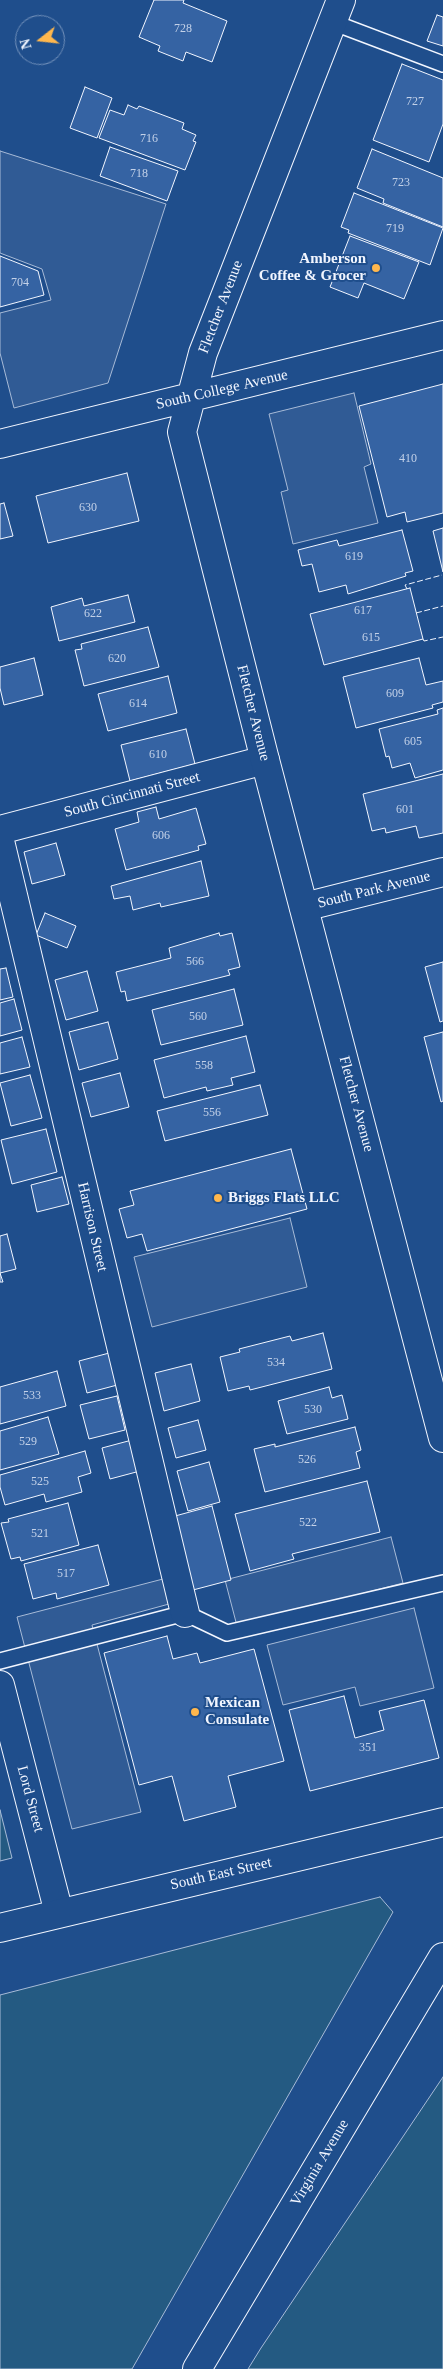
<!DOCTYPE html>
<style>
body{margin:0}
#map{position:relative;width:443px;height:2369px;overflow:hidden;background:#1f4e8c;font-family:"Times New Roman",serif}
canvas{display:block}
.north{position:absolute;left:15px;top:15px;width:50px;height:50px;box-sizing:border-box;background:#1f4e8c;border:1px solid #7391ba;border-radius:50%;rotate:254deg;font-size:14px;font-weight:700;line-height:20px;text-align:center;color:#f2f6ff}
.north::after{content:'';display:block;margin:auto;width:18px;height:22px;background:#ffb74d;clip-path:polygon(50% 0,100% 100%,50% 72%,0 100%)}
</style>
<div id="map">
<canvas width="443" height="2369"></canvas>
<div class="north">N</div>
</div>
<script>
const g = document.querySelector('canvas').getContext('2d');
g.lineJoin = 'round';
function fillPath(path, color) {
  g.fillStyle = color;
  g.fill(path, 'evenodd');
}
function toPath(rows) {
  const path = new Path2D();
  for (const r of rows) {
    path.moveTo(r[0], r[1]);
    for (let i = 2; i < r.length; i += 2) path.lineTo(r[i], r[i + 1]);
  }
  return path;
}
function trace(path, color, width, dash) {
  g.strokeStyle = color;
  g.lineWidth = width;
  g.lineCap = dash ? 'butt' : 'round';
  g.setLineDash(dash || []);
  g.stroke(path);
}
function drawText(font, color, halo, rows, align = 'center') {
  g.font = font + ' "Times New Roman",serif';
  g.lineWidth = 4;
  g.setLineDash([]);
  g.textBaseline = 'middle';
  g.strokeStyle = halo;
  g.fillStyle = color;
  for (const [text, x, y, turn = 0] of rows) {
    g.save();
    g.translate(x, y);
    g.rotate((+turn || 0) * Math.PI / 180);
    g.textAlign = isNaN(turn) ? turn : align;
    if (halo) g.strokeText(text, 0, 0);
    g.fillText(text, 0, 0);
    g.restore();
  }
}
const green = toPath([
 [0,1810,12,1858,0,1861,0,1810],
 [380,1897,393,1912,132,2369,0,2369,0,1995,380,1897],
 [443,2077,443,2369,248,2369,261,2348,443,2077]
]);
fillPath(green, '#245a82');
trace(green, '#a8bbd7', 1);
const parking = toPath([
 [0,151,166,204,108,383,14,408,0,353,0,313,51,300,42,269,0,253,0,151],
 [354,393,371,464,364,467,378,523,293,544,281,492,288,490,269,414,354,393],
 [290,1218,307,1287,152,1327,134,1257,290,1218],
 [391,1537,403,1583,237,1626,225,1580,391,1537],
 [163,1579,169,1604,92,1625,141,1812,72,1829,17,1617,163,1579],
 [414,1608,434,1688,360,1706,355,1687,283,1705,267,1645,414,1608]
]);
fillPath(parking, '#305b95');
trace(parking, '#a8bbd7', 1);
const building = toPath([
 [154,0,184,0,183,3,227,21,212,62,186,52,183,61,158,51,160,46,139,37,154,0],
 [437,15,443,17,443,46,427,41,437,15],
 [402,64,443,80,443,124,429,162,373,140,402,64],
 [85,87,112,98,97,138,70,128,85,87],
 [128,105,137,109,139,106,184,123,182,129,196,135,193,141,196,142,185,170,99,138,110,110,124,115,128,105],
 [110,147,178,171,167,201,100,176,110,147],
 [372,149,443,178,443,227,383,203,384,199,357,188,372,149],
 [354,193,443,228,430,265,348,233,349,230,341,227,354,193],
 [350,236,419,262,404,299,364,283,358,298,330,287,350,236],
 [0,256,38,271,44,295,0,307,0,256],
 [443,384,443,513,407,522,405,512,387,517,359,406,443,384],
 [127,473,139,521,48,543,36,496,127,473],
 [4,503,13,536,0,539,0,504,4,503],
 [443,528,443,572,433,531,443,528],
 [402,530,413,571,405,573,406,576,348,594,346,585,319,592,312,564,302,566,298,550,337,540,339,546,402,530],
 [410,588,423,639,324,665,310,614,410,588],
 [128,595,135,622,59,641,51,607,82,598,84,606,128,595],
 [148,627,159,667,84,686,75,650,82,649,81,644,148,627],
 [34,658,43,695,4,705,0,688,0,667,34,658],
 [419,658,426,685,443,681,443,702,432,705,433,708,356,728,343,677,419,658],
 [168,676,177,713,108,731,98,694,168,676],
 [443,708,443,770,415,778,410,763,392,768,389,756,386,757,379,729,438,714,437,710,443,708],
 [186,729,195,764,130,781,121,745,186,729],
 [443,774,443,833,419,838,416,826,386,833,385,828,372,831,363,794,443,774],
 [156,807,159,819,196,808,206,844,198,846,199,850,126,870,115,829,139,822,137,812,156,807],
 [56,843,65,875,32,884,24,852,56,843],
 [201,861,209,896,161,907,160,903,133,910,130,896,114,899,111,886,201,861],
 [45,913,76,926,67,948,36,935,45,913],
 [219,933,220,936,232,933,240,967,228,970,230,975,127,1001,125,991,121,992,116,972,171,958,169,948,219,933],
 [443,962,443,1021,440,1022,425,967,443,962],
 [6,968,13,997,0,1000,0,969,6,968],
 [87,971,98,1011,66,1020,55,980,87,971],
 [234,989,243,1025,161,1045,152,1010,234,989],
 [14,999,22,1030,0,1036,0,1003,14,999],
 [108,1022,118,1059,79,1070,69,1032,108,1022],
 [443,1032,443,1101,441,1102,424,1037,443,1032],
 [246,1036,255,1072,231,1078,233,1085,207,1091,206,1087,164,1098,154,1060,246,1036],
 [22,1037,30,1067,0,1074,0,1043,22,1037],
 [120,1073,129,1107,91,1117,82,1083,120,1073],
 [30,1075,42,1118,11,1126,0,1083,30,1075],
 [260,1085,268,1115,165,1141,157,1111,260,1085],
 [46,1129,57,1172,12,1184,1,1140,46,1129],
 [291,1149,307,1209,147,1251,142,1234,127,1238,119,1209,134,1205,130,1191,291,1149],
 [62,1177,69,1204,37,1212,31,1185,62,1177],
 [7,1234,16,1269,0,1273,3,1282,0,1282,0,1236,7,1234],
 [323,1333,332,1369,250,1390,249,1386,228,1391,220,1357,240,1352,239,1349,290,1336,292,1341,323,1333],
 [113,1352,121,1384,87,1393,79,1361,113,1352],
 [191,1364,200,1401,164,1411,155,1373,191,1364],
 [57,1371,66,1406,0,1424,0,1387,57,1371],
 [329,1387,332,1398,342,1395,348,1419,287,1434,278,1401,329,1387],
 [117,1396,125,1430,89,1439,80,1405,117,1396],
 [48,1417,59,1454,0,1470,0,1431,48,1417],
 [198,1420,206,1450,176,1458,168,1428,198,1420],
 [355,1427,361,1450,356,1452,360,1468,265,1492,254,1449,275,1444,275,1447,355,1427],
 [132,1440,140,1471,110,1479,102,1448,132,1440],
 [85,1451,91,1473,78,1477,82,1492,46,1502,44,1494,5,1505,0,1487,0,1475,85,1451],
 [209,1462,220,1502,188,1511,177,1471,209,1462],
 [367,1481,380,1532,292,1554,294,1559,250,1571,235,1514,367,1481],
 [68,1503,79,1545,21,1561,20,1557,11,1559,1,1523,9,1522,8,1519,68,1503],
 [212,1506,231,1580,193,1590,175,1516,212,1506],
 [98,1545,109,1585,57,1599,56,1593,33,1599,24,1564,98,1545],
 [167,1636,173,1659,197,1653,200,1663,254,1649,284,1761,228,1776,236,1807,184,1821,172,1776,139,1785,104,1653,167,1636],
 [344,1696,355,1738,384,1730,379,1711,424,1700,439,1758,310,1791,289,1710,344,1696]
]);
fillPath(building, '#3563a3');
trace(building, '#f2f6ff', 1);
const lane = toPath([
 [332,22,443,64],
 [0,1661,185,1613,227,1633,443,1583]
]);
const street = toPath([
 [0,830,265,760],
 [0,841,185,1613],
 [304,907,443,872],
 [0,1685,59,1913]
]);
const secondary = toPath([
 [341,0,203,353,182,432,265,760,443,1438],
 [0,444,443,335],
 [0,1928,443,1822],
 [197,2369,443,1957]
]);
trace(lane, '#f2f6ff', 18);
trace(street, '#f2f6ff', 30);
trace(secondary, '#f2f6ff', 30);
trace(lane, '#1f4e8c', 15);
trace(street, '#1f4e8c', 28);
trace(secondary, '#1f4e8c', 28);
trace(toPath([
 [407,589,405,585,442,575],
 [416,613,443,606],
 [423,639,424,641,443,637]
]), '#f2f6ff', 1, [6, 2.5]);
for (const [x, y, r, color] of [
 [376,268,5,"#ffb74d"],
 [218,1198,5,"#ffb74d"],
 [195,1712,5,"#ffb74d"]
]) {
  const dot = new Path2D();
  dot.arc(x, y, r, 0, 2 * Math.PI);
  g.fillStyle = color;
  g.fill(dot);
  trace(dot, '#1f4e8c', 2);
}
drawText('12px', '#c3d1e8', null, [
 ["728",183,29],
 ["727",415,102],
 ["716",149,139],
 ["718",139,174],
 ["723",401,183],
 ["719",395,229],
 ["704",20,283],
 ["410",408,459],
 ["630",88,508],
 ["619",354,557],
 ["617",363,611],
 ["622",93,614],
 ["615",371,638],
 ["620",117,659],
 ["609",395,694],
 ["614",138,704],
 ["605",413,742],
 ["610",158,755],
 ["601",405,810],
 ["606",161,836],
 ["566",195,962],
 ["560",198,1017],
 ["558",204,1066],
 ["556",212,1113],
 ["534",276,1363],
 ["533",32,1396],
 ["530",313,1410],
 ["529",28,1442],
 ["526",307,1460],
 ["525",40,1482],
 ["522",308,1523],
 ["521",40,1534],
 ["517",66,1574],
 ["351",368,1748]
]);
drawText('bold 15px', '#f2f6ff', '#1f4e8c', [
 ["Amberson",366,259,"right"],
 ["Coffee & Grocer",366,276,"right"],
 ["Briggs Flats LLC",228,1198],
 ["Mexican",205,1703],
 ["Consulate",205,1720]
], 'left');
drawText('15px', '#f2f6ff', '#1f4e8c', [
 ["Fletcher Avenue",221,307,-69],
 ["South College Avenue",222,390,-13],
 ["Fletcher Avenue",253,713,76],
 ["South Cincinnati Street",132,795,-15],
 ["South Park Avenue",374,890,-14],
 ["Fletcher Avenue",356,1104,75],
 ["Harrison Street",92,1227,77],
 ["Lord Street",30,1799,75],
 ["South East Street",221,1874,-13],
 ["Virginia Avenue",320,2163,-59]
]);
</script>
